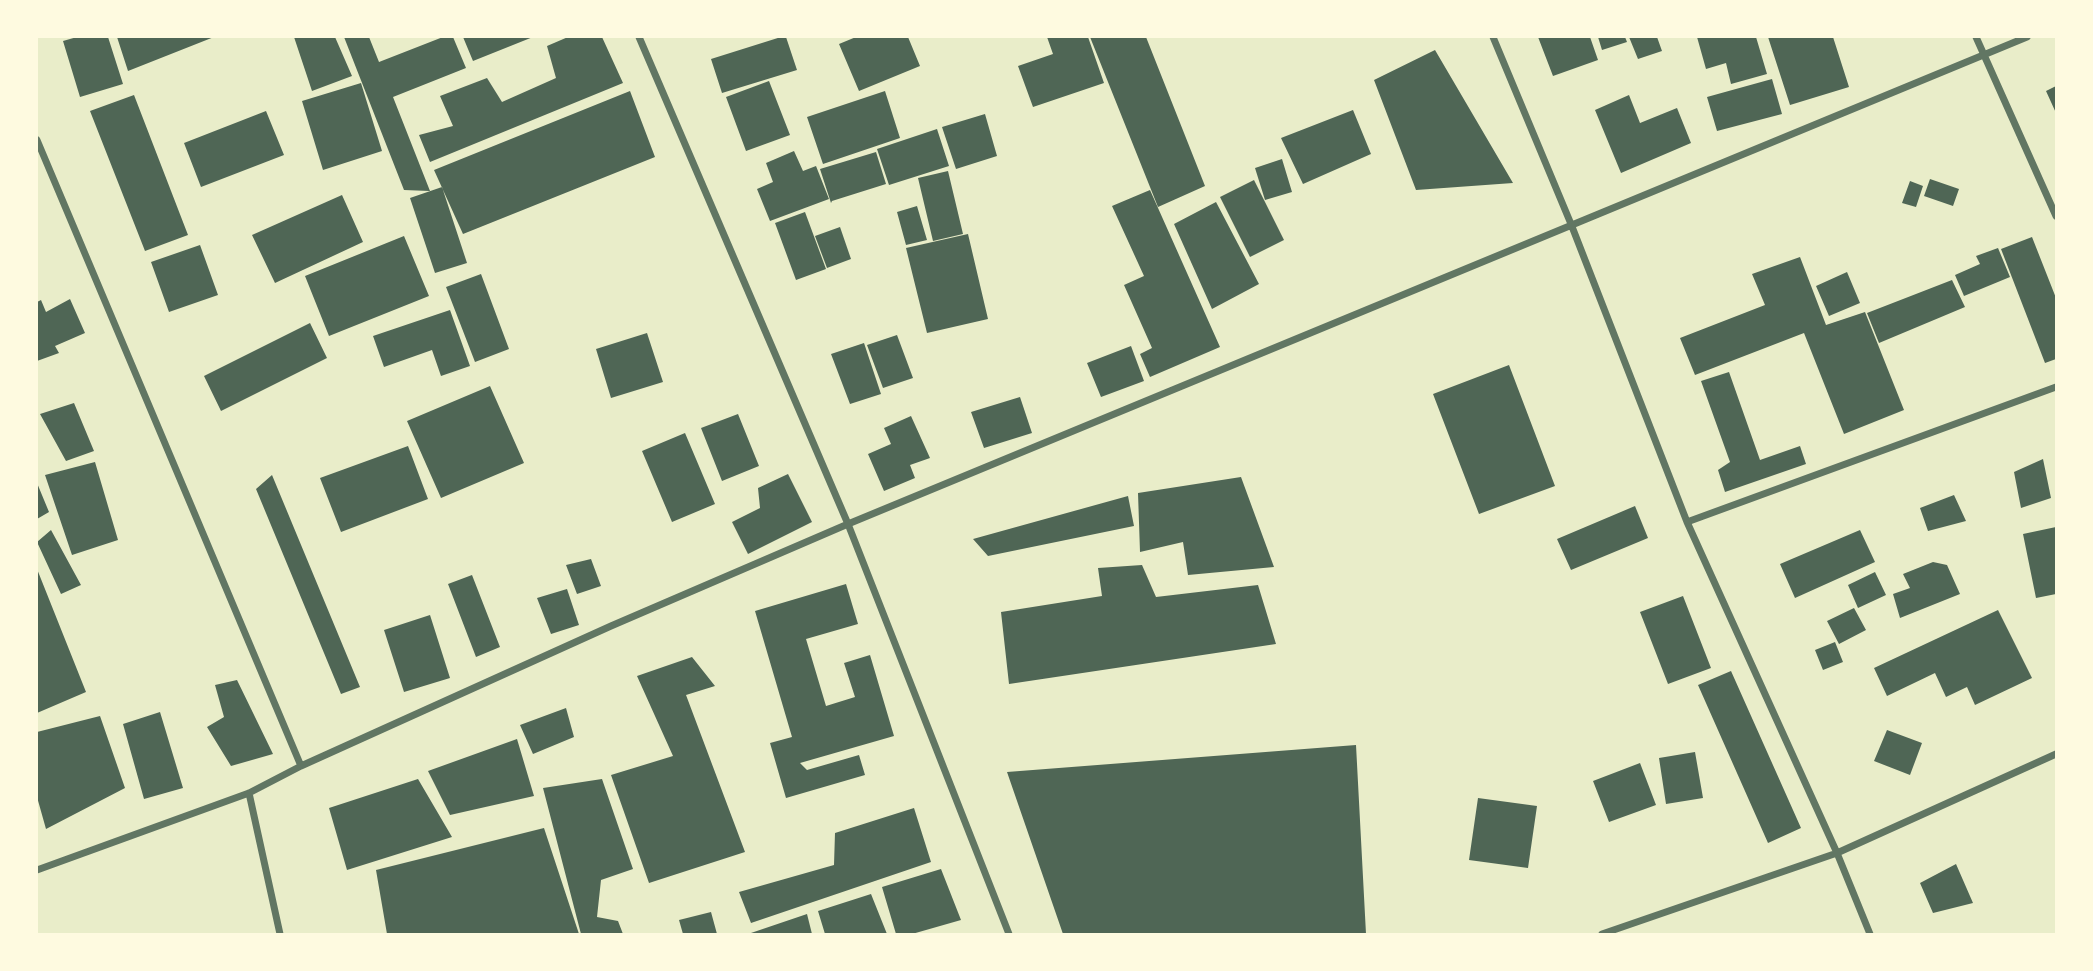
<!DOCTYPE html>
<style>
body{margin:0}
#map{position:relative;width:2093px;height:971px;overflow:hidden;background:#e9edc9;font-family:Quicksand,sans-serif}
canvas{display:block}
.frame{position:absolute;inset:0;border:38px solid #fefae0;pointer-events:none}
</style>
<div id="map">
<canvas width="2093" height="971"></canvas>
<div class="frame"></div>
</div>
<script>
const g = document.querySelector('canvas').getContext('2d');
g.lineJoin = 'round';
function fillPath(path, color) {
  g.fillStyle = color;
  g.fill(path, 'evenodd');
}
function toPath(rows) {
  const path = new Path2D();
  for (const r of rows) {
    path.moveTo(r[0], r[1]);
    for (let i = 2; i < r.length; i += 2) path.lineTo(r[i], r[i + 1]);
  }
  return path;
}
function trace(path, color, width, dash) {
  g.strokeStyle = color;
  g.lineWidth = width;
  g.lineCap = dash ? 'butt' : 'round';
  g.setLineDash(dash || []);
  g.stroke(path);
}
fillPath(toPath([
 [77,37,108,37,123,84,80,97,63,41],
 [117,37,214,37,128,71],
 [294,37,335,37,352,76,312,91],
 [344,37,369,37,379,62,443,37,453,37,466,68,393,97,430,191,404,190],
 [463,37,533,37,473,61],
 [568,37,602,37,623,83,430,162,419,135,453,126,440,96,487,78,502,102,556,78,547,46],
 [781,37,786,37,797,70,722,93,711,59],
 [856,37,908,37,920,66,859,91,839,44],
 [1047,37,1088,37,1104,83,1033,107,1018,66,1053,54],
 [1090,37,1146,37,1205,186,1158,207],
 [1538,37,1590,37,1598,60,1553,76],
 [1598,37,1625,37,1627,42,1602,50],
 [1629,37,1657,37,1662,51,1638,59],
 [1697,37,1756,37,1767,74,1731,84,1726,63,1706,69],
 [1768,37,1833,37,1849,87,1790,105],
 [1435,50,1513,183,1416,190,1374,80],
 [1772,79,1782,114,1717,131,1707,97],
 [769,81,790,135,746,151,726,97],
 [361,83,382,151,323,170,302,101],
 [2056,86,2056,113,2046,91],
 [630,91,655,157,463,234,434,170],
 [885,91,900,138,823,164,807,117],
 [134,95,188,235,145,251,90,111],
 [1629,95,1640,123,1677,108,1691,143,1621,173,1595,110],
 [1353,110,1371,154,1303,184,1281,138],
 [266,111,284,155,201,187,184,143],
 [985,114,997,156,956,169,942,127],
 [937,129,949,166,889,185,877,149],
 [794,151,803,171,816,166,829,199,770,221,757,189,773,182,766,163],
 [876,152,886,184,832,201,831,203,820,169],
 [1282,159,1292,192,1265,200,1255,168],
 [948,171,963,234,933,241,918,178],
 [1930,179,1959,189,1953,206,1924,196],
 [1254,180,1284,240,1250,257,1220,197],
 [1910,181,1923,186,1916,207,1902,203],
 [442,187,467,263,435,273,410,198],
 [1150,190,1220,347,1150,377,1140,354,1152,348,1124,285,1144,276,1112,206],
 [342,195,363,242,275,283,252,235],
 [1216,202,1259,284,1212,309,1174,224],
 [917,206,927,240,906,245,897,212],
 [805,212,826,269,796,280,775,223],
 [840,227,851,259,827,268,815,236],
 [968,234,988,319,927,333,906,248],
 [404,236,429,296,329,336,305,276],
 [2032,237,2056,298,2056,359,2045,363,2001,249],
 [200,245,218,295,169,312,151,262],
 [1998,248,2010,277,1964,296,1955,275,1980,264,1976,256],
 [1800,257,1826,325,1865,312,1904,410,1844,434,1804,333,1695,375,1680,338,1765,305,1752,274],
 [1847,272,1860,303,1829,316,1816,286],
 [481,274,509,349,475,362,446,287],
 [1952,280,1965,307,1879,343,1867,313],
 [70,299,85,333,55,346,59,353,37,361,37,302,41,300,46,312],
 [450,310,470,366,441,376,432,350,384,367,373,336],
 [310,323,327,358,221,411,204,376],
 [647,333,663,382,611,398,596,349],
 [897,335,913,378,883,388,867,345],
 [864,343,881,394,850,404,831,354],
 [1131,346,1144,381,1101,397,1087,363],
 [1509,365,1555,486,1479,514,1433,394],
 [1729,372,1760,460,1800,446,1806,464,1725,492,1718,470,1730,462,1701,381],
 [490,386,524,463,441,498,407,421],
 [1020,397,1032,433,984,448,971,412],
 [74,403,94,451,66,461,40,414],
 [738,414,759,466,722,481,701,428],
 [911,416,930,458,910,465,915,478,884,491,868,454,891,444,884,428],
 [685,433,715,504,672,522,642,451],
 [408,446,428,499,341,532,320,478],
 [2043,459,2051,498,2021,508,2014,472],
 [95,462,118,540,72,555,45,475],
 [788,474,812,522,748,554,732,522,760,508,758,488],
 [272,475,360,687,341,694,256,489],
 [1241,477,1274,567,1188,575,1183,542,1140,552,1138,493],
 [37,483,49,512,37,519],
 [1954,495,1966,521,1928,531,1920,508],
 [1128,496,1134,526,988,556,973,539],
 [1635,506,1648,538,1571,570,1557,539],
 [2056,527,2056,594,2036,598,2023,534],
 [51,530,81,585,61,594,37,542],
 [1860,530,1875,562,1795,598,1780,564],
 [591,559,601,586,577,594,566,565],
 [1933,562,1947,565,1960,594,1900,618,1893,594,1910,588,1903,574],
 [1142,565,1156,597,1258,585,1276,644,1009,684,1001,612,1102,596,1098,568],
 [37,569,86,692,37,713],
 [1875,572,1886,595,1858,608,1848,585],
 [472,575,500,647,476,657,448,584],
 [846,584,858,624,806,639,826,706,855,697,844,663,870,655,894,736,800,763,807,770,859,755,865,775,786,798,770,743,792,737,755,611],
 [567,589,579,625,551,634,537,598],
 [1683,596,1711,668,1668,684,1640,612],
 [1854,608,1866,630,1839,644,1827,621],
 [1998,610,2032,678,1975,705,1967,687,1946,697,1935,673,1887,696,1874,668],
 [430,615,450,678,404,692,384,630],
 [1835,642,1843,662,1823,670,1815,650],
 [692,657,715,686,686,695,745,852,649,883,611,775,673,756,637,676],
 [1731,671,1801,828,1768,843,1698,685],
 [237,680,273,754,231,766,207,727,224,717,215,685],
 [566,708,574,737,533,754,520,725],
 [160,712,183,788,144,799,123,724],
 [100,716,125,788,46,829,37,797,37,732],
 [1887,730,1922,743,1910,775,1874,761],
 [517,739,534,796,450,815,428,771],
 [1356,745,1366,934,1063,934,1007,772],
 [1695,752,1703,798,1666,804,1659,758],
 [1640,763,1656,805,1609,822,1593,781],
 [418,779,452,837,347,870,329,808],
 [602,779,633,869,601,880,597,917,618,921,623,934,581,934,543,788],
 [1478,798,1537,806,1528,868,1469,860],
 [914,808,931,862,751,923,739,892,834,865,835,833],
 [544,828,579,934,387,934,376,870],
 [1956,864,1973,903,1933,913,1920,883],
 [941,869,961,920,912,934,896,934,882,887],
 [871,894,887,934,825,934,818,911],
 [711,912,717,934,683,934,679,920],
 [807,914,812,934,748,934]
]), '#4f6655');
trace(toPath([
 [639,37,848,524,1009,934],
 [1493,37,1571,224,1687,522,1837,853,1870,934],
 [1976,37,2056,216],
 [37,140,301,766],
 [1687,522,2056,387],
 [249,793,280,934],
 [37,870,249,793,301,766,611,626,848,524,2027,37],
 [1602,934,1837,853,2056,754]
]), '#617663', 7);
</script>
